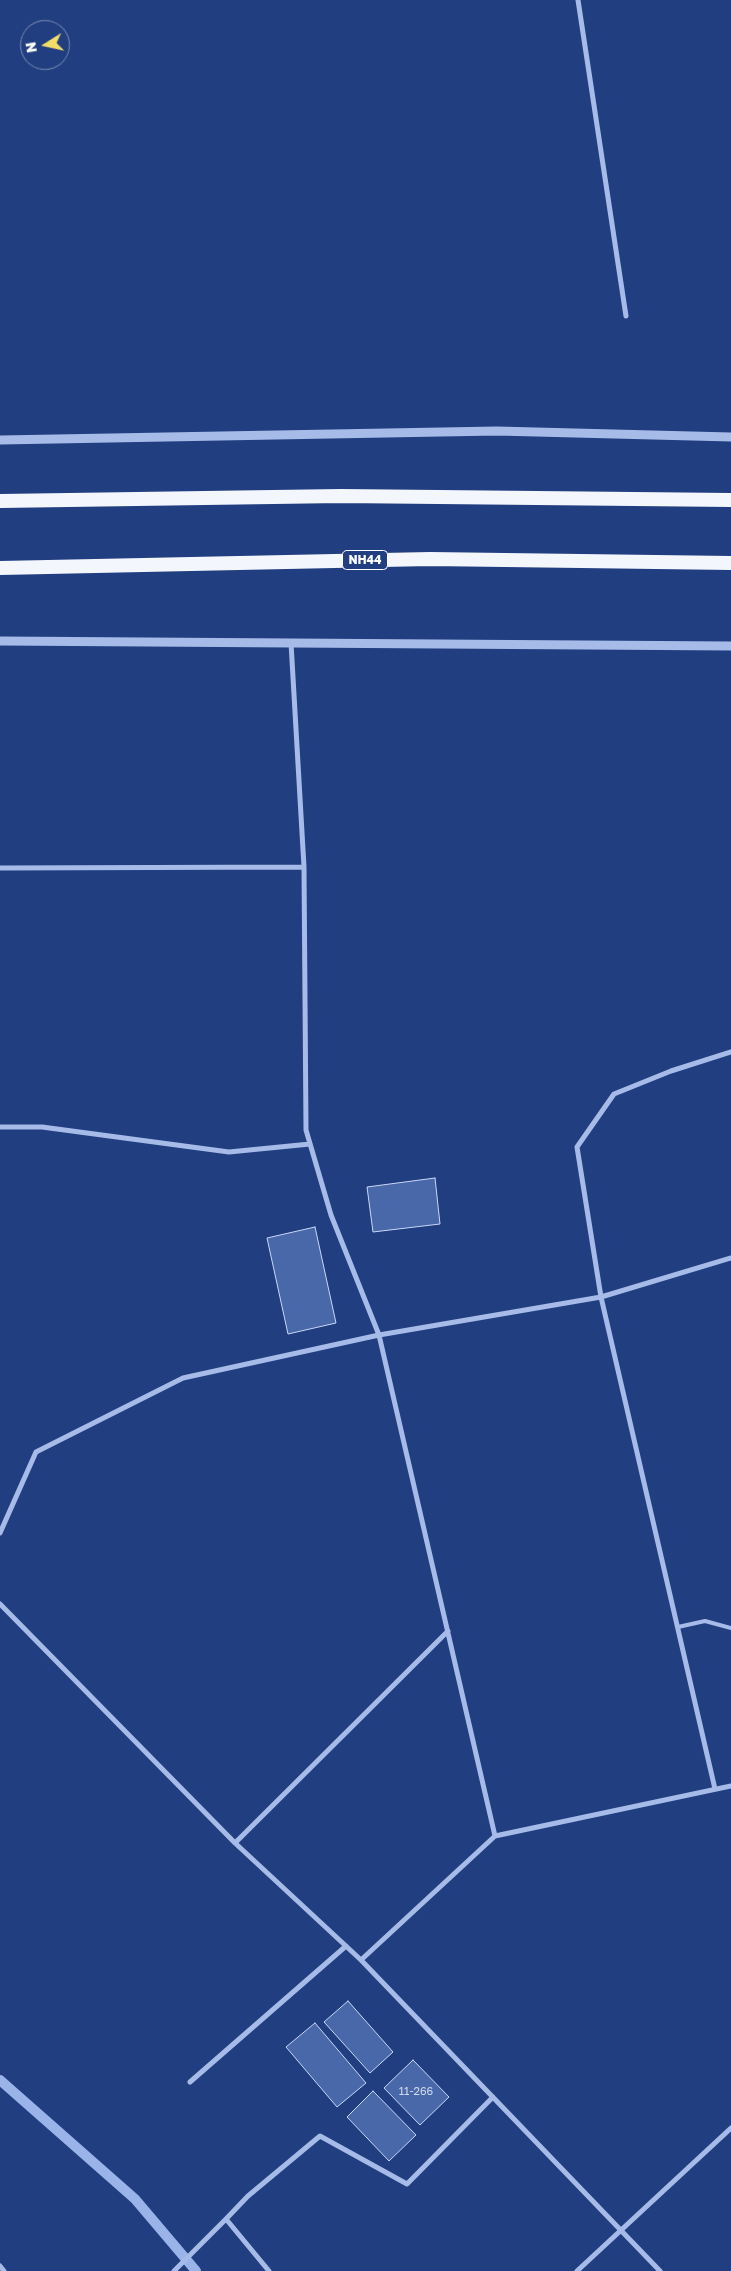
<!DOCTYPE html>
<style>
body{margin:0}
#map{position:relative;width:731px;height:2271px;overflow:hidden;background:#213e80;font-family:"Golos Text",sans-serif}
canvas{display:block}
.north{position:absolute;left:20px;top:20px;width:50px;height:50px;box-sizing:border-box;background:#213e80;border:1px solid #7a8bb3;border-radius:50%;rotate:260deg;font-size:14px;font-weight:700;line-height:20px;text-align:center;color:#fff}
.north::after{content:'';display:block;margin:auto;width:18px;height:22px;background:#f4dd67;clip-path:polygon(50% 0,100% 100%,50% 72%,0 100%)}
</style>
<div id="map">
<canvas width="731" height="2271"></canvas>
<div class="north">N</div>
</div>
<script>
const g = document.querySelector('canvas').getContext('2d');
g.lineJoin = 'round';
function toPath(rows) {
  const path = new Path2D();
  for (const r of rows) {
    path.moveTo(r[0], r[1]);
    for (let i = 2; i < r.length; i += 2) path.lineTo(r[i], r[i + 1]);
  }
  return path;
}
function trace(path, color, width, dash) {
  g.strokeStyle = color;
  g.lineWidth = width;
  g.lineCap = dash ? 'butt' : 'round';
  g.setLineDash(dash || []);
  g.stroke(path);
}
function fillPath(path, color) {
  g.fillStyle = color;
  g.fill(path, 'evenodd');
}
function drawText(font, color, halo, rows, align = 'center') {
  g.font = font + ' "Golos Text",sans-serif';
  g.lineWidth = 5;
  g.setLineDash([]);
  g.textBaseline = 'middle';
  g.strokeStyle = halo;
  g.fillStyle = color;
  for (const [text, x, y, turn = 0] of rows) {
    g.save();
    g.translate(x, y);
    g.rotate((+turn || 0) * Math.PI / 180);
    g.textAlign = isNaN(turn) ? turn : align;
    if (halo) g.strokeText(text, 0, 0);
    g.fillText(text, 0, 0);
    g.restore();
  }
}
trace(toPath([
 [0,2080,135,2199,196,2271]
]), '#9ab4e9', 10);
const building = toPath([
 [435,1178,440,1224,373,1232,367,1187,435,1178],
 [315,1227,336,1323,288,1334,267,1238,315,1227],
 [348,2001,393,2052,370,2073,324,2022,348,2001],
 [315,2023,366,2083,337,2107,286,2047,315,2023],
 [413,2060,449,2097,420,2125,384,2088,413,2060],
 [373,2091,416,2135,389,2161,347,2117,373,2091]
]);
fillPath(building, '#4968a9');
trace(building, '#cad8f6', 1);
trace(toPath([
 [678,1627,705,1621,731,1628]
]), '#a6bbe7', 4);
trace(toPath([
 [578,0,626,316],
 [0,868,304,867],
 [0,1127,42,1127,229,1152,310,1144],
 [731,1258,601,1297,379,1335,495,1836,731,1786],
 [0,1533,36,1452,183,1378,379,1335,331,1215,306,1130,304,867,291,643],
 [0,1604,235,1843,361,1960,660,2271],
 [715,1789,601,1297,577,1147,614,1094,671,1071,731,1052],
 [235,1843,448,1631],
 [361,1960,495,1836],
 [190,2082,346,1946],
 [0,2266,4,2271],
 [174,2271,226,2219],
 [269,2271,226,2219,248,2196,320,2136,407,2184,493,2097],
 [577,2271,731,2128]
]), '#a6bbe7', 5);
trace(toPath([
 [0,440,497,431,731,437],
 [0,641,731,646]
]), '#a6bbe7', 9);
trace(toPath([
 [0,501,341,496,731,500],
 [0,568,430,559,731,563]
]), '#f4f6fe', 14);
drawText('11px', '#d2d9ea', null, [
 ["11-266",416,2092]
]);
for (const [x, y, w] of [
 [365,560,45]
]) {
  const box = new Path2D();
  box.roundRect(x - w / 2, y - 9.5, w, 19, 4);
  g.fillStyle = '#213e80';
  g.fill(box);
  trace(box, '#fff', 1);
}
drawText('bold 12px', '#fff', null, [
 ["NH44",365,560]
]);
</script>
